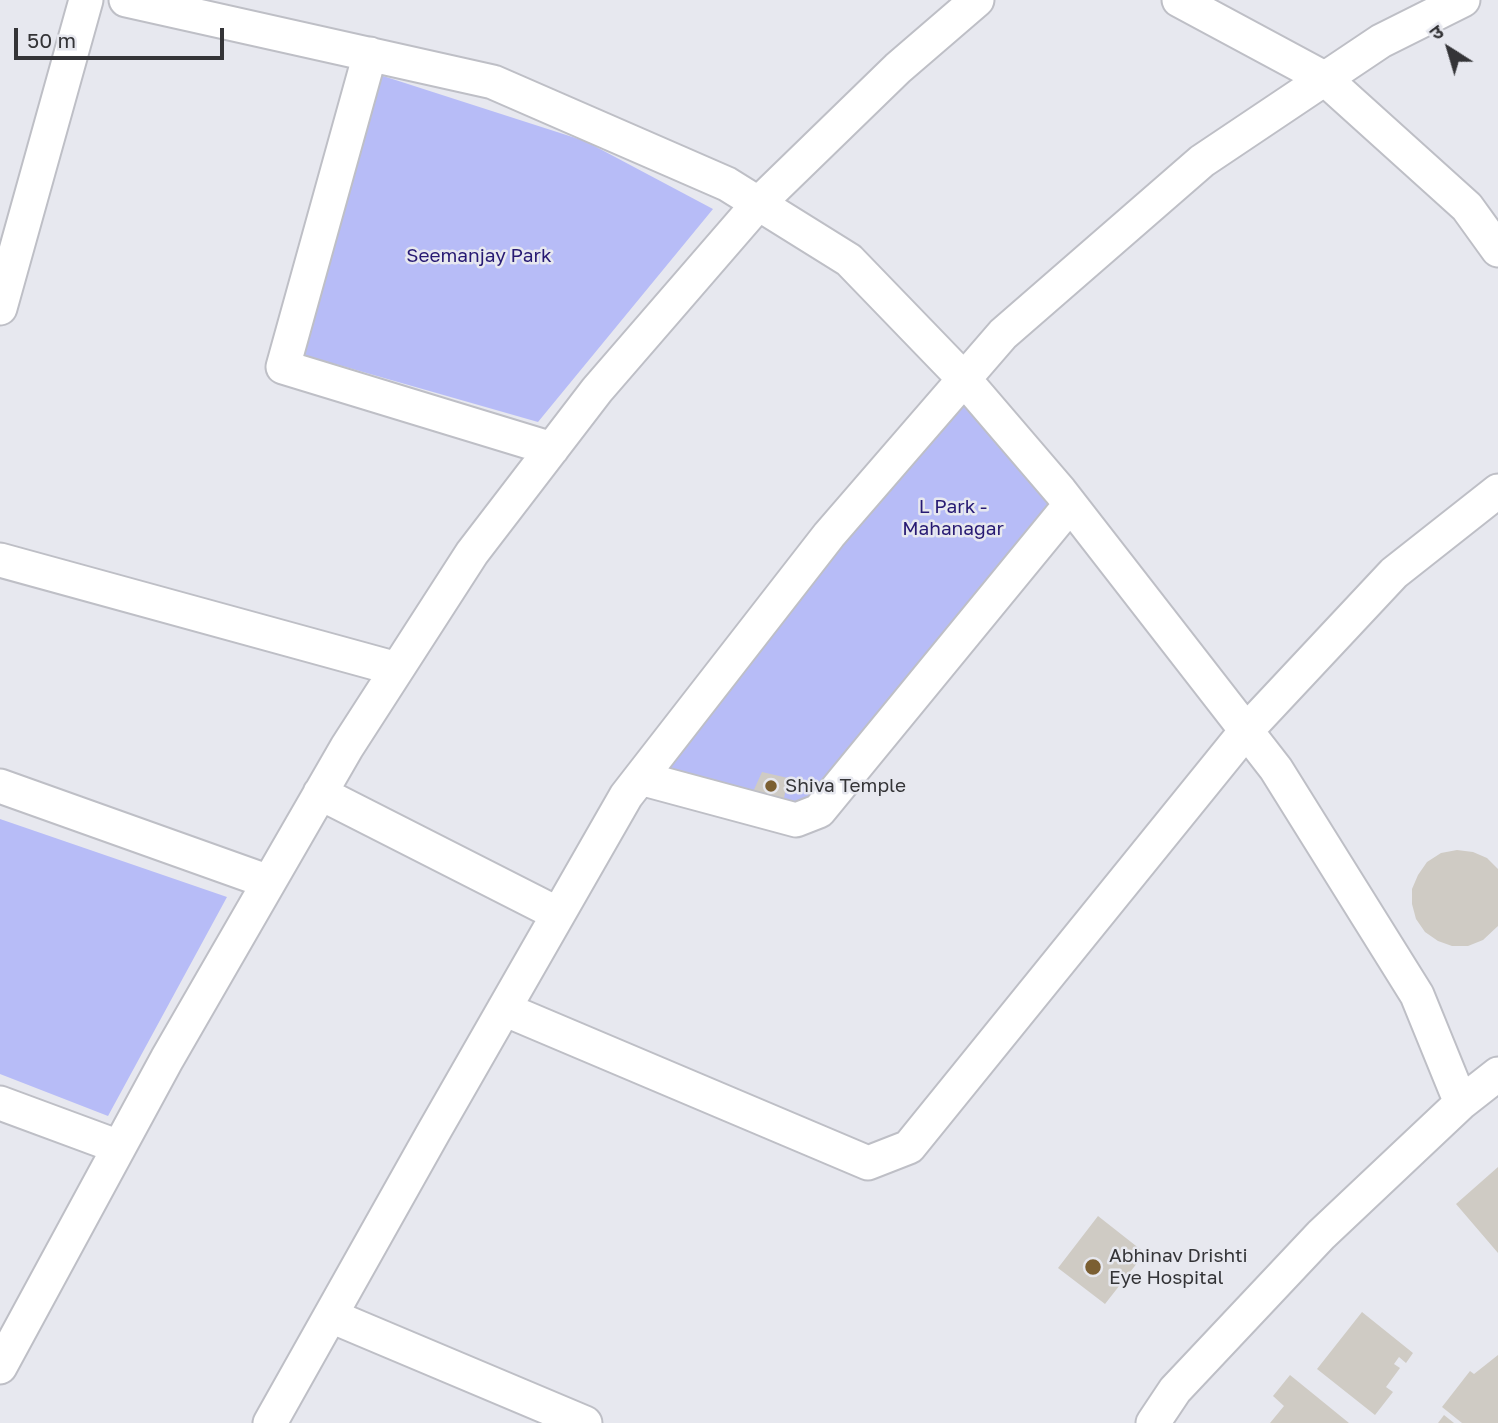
<!DOCTYPE html>
<meta charset="utf-8">
<style>
body{margin:0}
#map{position:relative;width:1498px;height:1423px;overflow:hidden;background:#e7e8ef;font-family:"Golos Text","Noto Sans Devanagari",sans-serif}
canvas{display:block}
.north{position:absolute;left:1414px;top:14px;width:70px;height:70px;-webkit-text-stroke:5px #e7e8ef;paint-order:stroke;rotate:323deg;font-size:19px;font-weight:700;line-height:28px;text-align:center;color:#343437}
.north::after{content:'';display:block;margin:auto;width:24px;height:32px;background:#343437;clip-path:polygon(50% 0,100% 100%,50% 72%,0 100%)}
.scale{position:absolute;left:14px;top:28px;width:210px;height:32px;box-sizing:border-box;border:4px solid #343437;border-top:0;padding-left:9px;font-size:21px;line-height:24px;white-space:nowrap;color:#343437;-webkit-text-stroke:5px #e7e8ef;paint-order:stroke}
</style>
<div id="map">
<canvas width="1498" height="1423"></canvas>
<div class="north">उ</div>
<div class="scale">50 m</div>
</div>
<script>
const g = document.querySelector('canvas').getContext('2d');
g.lineJoin = 'round';
function fillPath(path, color) {
  g.fillStyle = color;
  g.fill(path, 'evenodd');
}
function toPath(rows) {
  const path = new Path2D();
  for (const r of rows) {
    path.moveTo(r[0], r[1]);
    for (let i = 2; i < r.length; i += 2) path.lineTo(r[i], r[i + 1]);
  }
  return path;
}
function trace(path, color, width, dash) {
  g.strokeStyle = color;
  g.lineWidth = width;
  g.lineCap = dash ? 'butt' : 'round';
  g.setLineDash(dash || []);
  g.stroke(path);
}
function drawText(font, color, halo, rows, align = 'center') {
  g.font = font + ' "Golos Text",sans-serif';
  g.lineWidth = 5;
  g.setLineDash([]);
  g.textBaseline = 'middle';
  g.strokeStyle = halo;
  g.fillStyle = color;
  for (const [text, x, y, turn = 0] of rows) {
    g.save();
    g.translate(x, y);
    g.rotate((+turn || 0) * Math.PI / 180);
    g.textAlign = isNaN(turn) ? turn : align;
    if (halo) g.strokeText(text, 0, 0);
    g.fillText(text, 0, 0);
    g.restore();
  }
}
fillPath(toPath([
 [380,75,585,141,713,209,538,422,300,354],
 [960,400,1050,507,804,807,659,772],
 [0,819,227,897,108,1116,0,1074]
]), '#b7bcf7');
fillPath(toPath([
 [762,772,788,778,783,803,752,794],
 [1457,850,1473,852,1487,858,1498,869,1498,926,1483,940,1468,946,1452,946,1438,941,1425,932,1416,919,1412,904,1412,889,1418,875,1427,862,1441,853],
 [1498,1167,1498,1253,1456,1204],
 [1098,1216,1145,1253,1105,1304,1058,1268],
 [1362,1312,1413,1353,1406,1363,1399,1357,1394,1364,1400,1368,1386,1387,1393,1392,1375,1415,1317,1369],
 [1498,1355,1498,1423,1462,1423,1442,1407,1470,1371,1474,1374],
 [1290,1375,1349,1423,1270,1423,1284,1406,1273,1396],
 [1444,1415,1454,1423,1438,1423]
]), '#cfcbc4');
const minor = toPath([
 [126,0,493,82,727,184,849,260,964,379,1060,491,1276,769,1417,995,1461,1103],
 [1179,0,1324,78,1467,207,1498,250],
 [370,54,283,367,552,449],
 [0,308,86,0],
 [0,560,397,669],
 [640,778,796,820,819,811,1070,505],
 [0,786,269,882],
 [320,793,558,914],
 [504,1009,868,1163,909,1147,1246,731,1394,573,1498,491],
 [0,1103,119,1147],
 [331,1316,585,1423],
 [0,1367,167,1059,347,747,472,553,597,390,758,204,898,68,977,0],
 [270,1423,433,1133,626,796,829,535,1003,334,1202,161,1381,41,1463,0],
 [1153,1423,1175,1390,1321,1235,1461,1103,1498,1074]
]);
trace(minor, '#bebfc6', 37);
trace(minor, '#fff', 33);
for (const [x, y, r, color] of [
 [771,786,7,"#7b5f32"],
 [1093,1267,9,"#7b5f32"]
]) {
  const dot = new Path2D();
  dot.arc(x, y, r, 0, 2 * Math.PI);
  g.fillStyle = color;
  g.fill(dot);
  trace(dot, '#e7e8ef', 2.5);
}
drawText('19px', '#271a73', '#e7e8ef', [
 ["Seemanjay Park",479,256],
 ["L Park -",953,507],
 ["Mahanagar",953,529]
]);
drawText('19px', '#343437', '#e7e8ef', [
 ["Shiva Temple",785,786],
 ["Abhinav Drishti",1109,1256],
 ["Eye Hospital",1109,1278]
], 'left');
</script>
